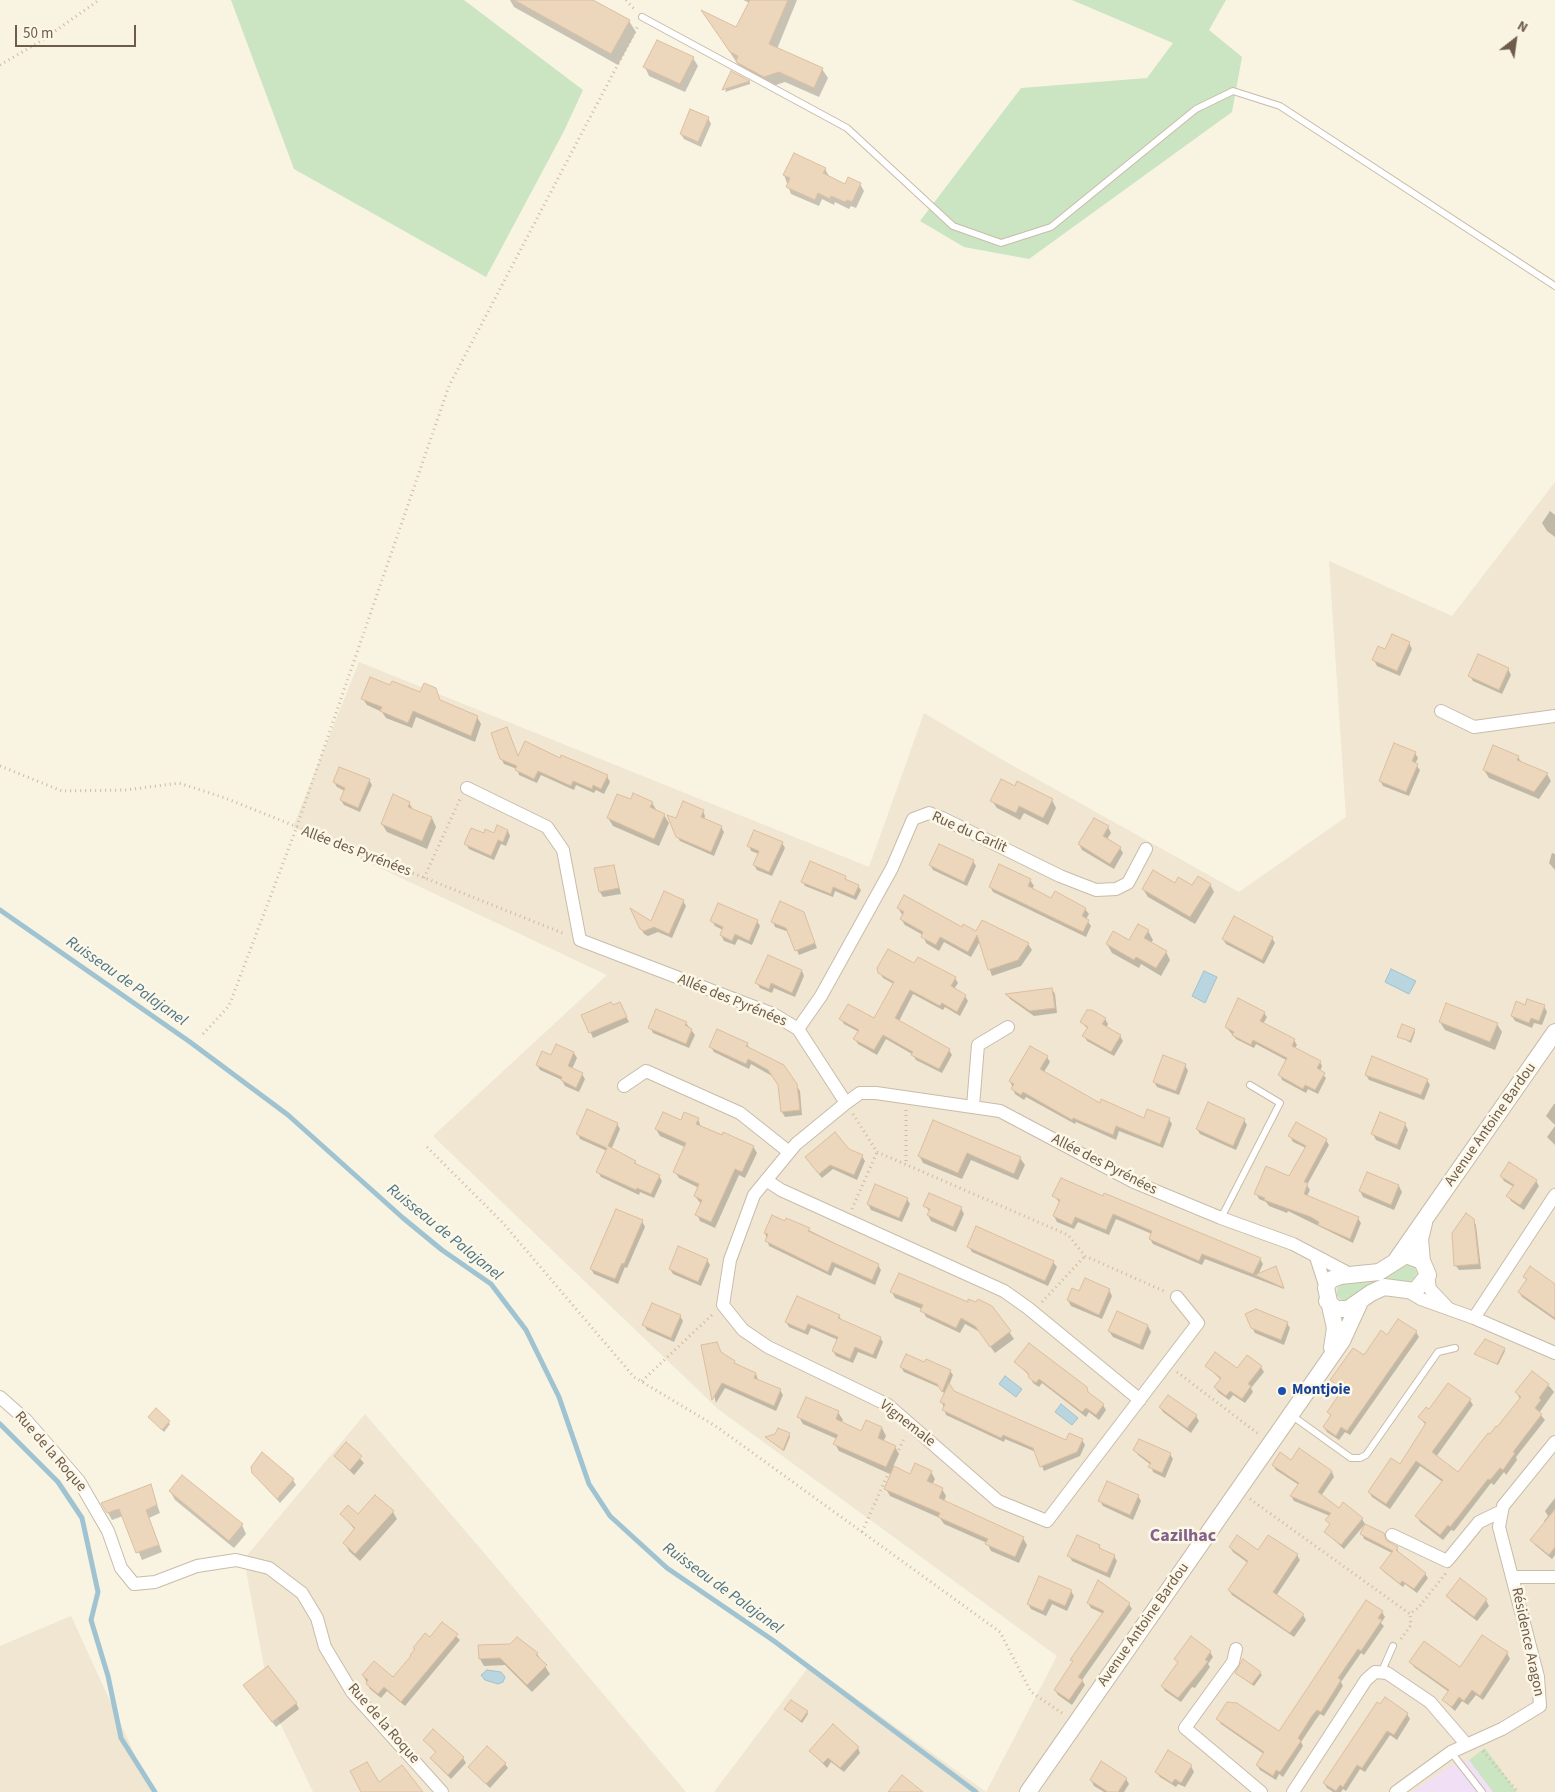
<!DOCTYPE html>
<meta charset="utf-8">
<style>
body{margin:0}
#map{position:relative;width:1555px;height:1792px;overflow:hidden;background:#f9f3e2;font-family:"Source Sans 3",sans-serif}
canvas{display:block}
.north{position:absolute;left:1490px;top:15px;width:50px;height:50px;-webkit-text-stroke:4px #fdf7e7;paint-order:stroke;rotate:30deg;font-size:14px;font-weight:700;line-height:20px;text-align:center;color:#6e5c4b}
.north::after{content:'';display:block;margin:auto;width:18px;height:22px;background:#6e5c4b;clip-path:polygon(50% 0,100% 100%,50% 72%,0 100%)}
.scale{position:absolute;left:15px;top:25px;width:121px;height:22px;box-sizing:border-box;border:2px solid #6e5c4b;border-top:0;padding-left:6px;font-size:15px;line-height:18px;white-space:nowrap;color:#6e5c4b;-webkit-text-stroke:4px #fdf7e7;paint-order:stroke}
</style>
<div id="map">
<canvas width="1555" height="1792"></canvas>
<div class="north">N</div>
<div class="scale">50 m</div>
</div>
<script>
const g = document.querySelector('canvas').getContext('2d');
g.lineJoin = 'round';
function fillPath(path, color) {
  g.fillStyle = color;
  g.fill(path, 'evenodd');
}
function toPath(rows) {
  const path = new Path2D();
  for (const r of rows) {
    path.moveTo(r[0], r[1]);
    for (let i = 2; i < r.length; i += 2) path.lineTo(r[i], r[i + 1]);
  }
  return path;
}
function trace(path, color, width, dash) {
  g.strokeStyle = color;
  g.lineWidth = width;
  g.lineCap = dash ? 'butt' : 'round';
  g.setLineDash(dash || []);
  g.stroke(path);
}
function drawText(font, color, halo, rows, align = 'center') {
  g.font = font + ' "Source Sans 3",sans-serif';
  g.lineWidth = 5;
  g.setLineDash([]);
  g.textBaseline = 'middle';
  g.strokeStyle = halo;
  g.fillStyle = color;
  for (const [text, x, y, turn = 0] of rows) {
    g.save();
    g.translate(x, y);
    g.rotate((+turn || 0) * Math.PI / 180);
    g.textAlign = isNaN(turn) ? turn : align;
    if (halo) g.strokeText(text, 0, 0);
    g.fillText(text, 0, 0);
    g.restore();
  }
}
fillPath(toPath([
 [1555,482,1555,1792,986,1792,1057,1656,718,1409,433,1136,607,975,293,827,359,662,869,867,924,713,1001,759,1239,892,1346,817,1329,561,1452,616],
 [365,1414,491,1561,686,1792,313,1792,271,1704,244,1559],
 [71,1616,152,1792,0,1792,0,1646],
 [810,1665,986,1792,714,1792]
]), '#f0e6d1');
fillPath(toPath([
 [1469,1760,1493,1792,1412,1792,1447,1768]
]), '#f0dff5');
fillPath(toPath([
 [231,0,464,0,583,90,564,131,486,277,294,169],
 [1072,0,1226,0,1209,30,1242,57,1232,112,1029,259,964,247,920,221,1021,88,1147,78,1173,43],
 [1408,1264,1413,1266,1417,1272,1413,1279,1406,1283,1343,1301,1336,1295,1340,1282,1377,1280],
 [1485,1748,1517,1792,1493,1792,1469,1760]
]), '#cbe5c2');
const water = toPath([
 [1391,969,1416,981,1409,994,1385,982,1391,969],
 [1204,971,1217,977,1205,1003,1192,996,1204,971],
 [1005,1376,1022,1389,1016,1397,999,1384,1005,1376],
 [1061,1404,1078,1418,1072,1425,1055,1412,1061,1404],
 [487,1670,501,1672,505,1677,503,1682,498,1684,485,1680,481,1675,487,1670]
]);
fillPath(water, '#b9d5e0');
trace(water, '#a0c3d1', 1);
fillPath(toPath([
 [510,0,591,0,629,21,636,32,618,65,514,7],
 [743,0,797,0,777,49,822,69,828,78,819,97,785,82,770,87,743,72,704,13,737,29,750,3],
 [693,58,698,66,685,92,649,76,645,67],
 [732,73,750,82,750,84,725,92],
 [708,118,711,124,701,147,684,139,681,134],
 [825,169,829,176,846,185,860,184,864,191,856,208,851,206,849,209,835,202,834,205,822,199,819,206,791,194,784,175],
 [1550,511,1555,515,1555,537,1547,531,1542,523],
 [1409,643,1412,649,1400,676,1377,666,1374,660,1386,651],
 [1508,669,1511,675,1502,694,1473,681,1470,676],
 [391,686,420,693,435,689,441,702,477,717,481,724,475,742,416,717,412,728,386,718,382,712,367,705,363,699],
 [507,729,518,758,561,760,607,776,610,782,604,794,596,790,594,793,576,785,574,790,541,775,537,783,519,775,517,769,504,764,501,758],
 [1415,753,1418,758,1415,764,1420,770,1409,796,1383,786,1380,780],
 [1518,757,1522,763,1547,774,1551,781,1539,799,1489,778,1484,770],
 [369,780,372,785,360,812,344,805,341,800,345,791,337,787,334,782],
 [1015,788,1052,800,1056,808,1048,825,1024,813,1020,820,997,808,992,801],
 [631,801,652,803,657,811,664,815,669,823,659,846,613,826,608,818],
 [409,803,414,811,432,818,436,827,427,849,387,832,382,824],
 [703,811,705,816,704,820,721,827,724,832,714,856,680,841,677,836,676,820],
 [498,827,508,831,510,836,506,846,501,844,494,860,469,849,466,844,484,834,494,835],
 [1108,827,1111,833,1107,839,1120,848,1123,853,1114,869,1082,850,1079,844],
 [782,843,785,848,772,876,757,870,754,865,759,854,751,851,749,846],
 [1552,853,1555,854,1555,870,1549,863],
 [973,861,976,866,967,886,933,870,930,865],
 [614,866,621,894,603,897,600,892],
 [1000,866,1030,880,1034,886,1032,889,1052,900,1085,909,1089,914,1086,919,1091,926,1086,937,993,892,990,886],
 [845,877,848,882,858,886,861,890,856,900,835,891,833,897,805,886,803,882],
 [1210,884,1214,892,1195,924,1148,897,1143,889,1176,885,1193,886],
 [683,901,686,906,672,938,658,932,648,936,644,934,641,928],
 [898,908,976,932,1028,944,1032,950,1021,966,992,976,980,941,971,957,944,942,939,951,926,943,923,935,905,925,901,919,903,916],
 [803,913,817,948,799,955,789,932,775,927,773,922],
 [712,921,757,921,760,926,752,945,738,939,735,945,724,941,721,935,723,930,715,926],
 [1148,931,1153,940,1151,943,1166,952,1170,960,1161,976,1141,964,1139,968,1112,953,1107,944,1130,942],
 [1272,938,1275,943,1264,964,1226,944,1223,939],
 [915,965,955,978,958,983,954,989,965,996,968,1001,960,1016,945,1007,943,1010,913,994,899,1021,949,1050,952,1055,942,1073,916,1060,912,1054,886,1039,877,1055,858,1044,855,1039,859,1032,844,1024,841,1019,875,1020,894,984,883,978,880,973],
 [802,971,804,976,795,997,774,988,772,993,760,988,757,983],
 [1052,989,1055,994,1057,1013,1034,1016,1010,999,1007,995],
 [613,1006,622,1008,629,1022,593,1038,583,1015],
 [1526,1006,1544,1006,1547,1012,1542,1025,1534,1023,1532,1028,1515,1021,1512,1016],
 [1264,1013,1267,1017,1263,1024,1294,1040,1297,1045,1295,1048,1320,1062,1322,1066,1320,1071,1326,1078,1318,1094,1308,1089,1306,1093,1282,1080,1280,1075,1288,1061,1256,1044,1254,1048,1236,1039,1226,1027],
 [1105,1019,1108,1024,1106,1028,1120,1036,1123,1041,1114,1056,1087,1041,1084,1036,1088,1029,1081,1022],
 [1440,1022,1497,1024,1502,1032,1495,1050,1445,1030],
 [686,1023,695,1035,689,1048,653,1033,650,1027],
 [1414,1030,1415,1032,1411,1043,1399,1036],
 [747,1044,750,1049,796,1085,800,1091,802,1115,785,1117,782,1112,780,1086,772,1076,751,1064,749,1069,714,1052,711,1047],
 [574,1053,577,1058,572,1069,582,1074,585,1079,579,1092,565,1086,562,1080,540,1070,537,1065,551,1057],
 [1047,1057,1050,1062,1044,1072,1100,1105,1144,1120,1169,1119,1172,1124,1163,1148,1119,1131,1116,1140,1076,1122,1075,1124,1026,1097,1024,1100,1015,1094,1010,1081],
 [1185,1065,1188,1071,1179,1095,1157,1087,1154,1082],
 [1366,1075,1427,1080,1430,1085,1424,1100,1369,1080],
 [1554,1104,1555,1104,1555,1125,1546,1116],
 [698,1119,701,1127,753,1146,757,1153,745,1178,739,1175,715,1228,700,1221,697,1214,701,1204,695,1196,699,1188,679,1178,675,1172,685,1147,660,1136,656,1129,681,1121],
 [1244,1120,1247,1125,1236,1150,1200,1134,1197,1129],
 [934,1122,1020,1158,1025,1165,1018,1180,971,1160,962,1179,923,1163,919,1155],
 [617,1124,620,1129,611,1150,635,1162,638,1166,659,1176,662,1181,654,1198,640,1192,639,1195,601,1177,598,1172,607,1151,580,1139,578,1134],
 [1405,1124,1408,1130,1400,1150,1376,1140,1373,1134],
 [1555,1126,1555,1145,1547,1137],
 [1290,1136,1326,1140,1329,1145,1307,1185,1310,1190,1307,1196,1358,1218,1361,1223,1353,1243,1288,1211,1287,1213,1269,1206,1266,1202,1259,1199,1256,1193,1290,1177,1306,1148,1293,1142],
 [848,1150,862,1156,865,1161,857,1180,833,1169,822,1178,809,1162],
 [1367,1173,1399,1186,1402,1192,1394,1210,1363,1197,1360,1191],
 [1501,1176,1536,1181,1539,1186,1524,1210,1511,1201,1508,1196,1514,1187,1504,1181],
 [1054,1196,1260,1259,1263,1264,1258,1275,1276,1270,1284,1289,1205,1259,1202,1265,1153,1244,1150,1239,1152,1234,1116,1219,1109,1235,1078,1222,1074,1229,1057,1222,1054,1216,1060,1203],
 [907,1199,910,1204,902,1222,871,1210,868,1204],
 [925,1206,961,1208,964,1214,956,1232,931,1221,928,1215,930,1212],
 [787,1219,878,1265,881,1270,875,1285,835,1267,831,1276,769,1246,765,1233,785,1222],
 [1473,1220,1476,1225,1481,1269,1459,1270,1456,1266],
 [642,1221,645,1227,627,1268,625,1267,618,1284,594,1274,591,1269],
 [969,1247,1053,1262,1057,1267,1048,1286,972,1252],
 [707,1260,710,1265,701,1286,673,1274,670,1269],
 [1524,1277,1555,1285,1555,1320,1522,1297,1519,1292,1527,1281],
 [1109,1290,1112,1296,1102,1319,1071,1306,1068,1300,1080,1293],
 [892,1292,992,1307,1014,1339,995,1353,980,1332,965,1324,960,1333,926,1317,922,1309,895,1298],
 [1118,1313,1148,1326,1151,1332,1143,1350,1113,1337,1109,1331],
 [680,1316,683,1321,674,1342,647,1330,644,1325],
 [839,1316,842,1321,880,1338,883,1342,876,1359,858,1352,853,1363,836,1356,833,1351,838,1340,811,1328,808,1335,789,1327,786,1322],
 [1287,1323,1290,1328,1284,1345,1255,1333,1252,1327],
 [1416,1332,1419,1337,1350,1435,1345,1432,1339,1440,1327,1432,1324,1427,1331,1417,1329,1412,1343,1391,1331,1380,1364,1357,1387,1337],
 [702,1346,756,1374,758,1380,780,1390,783,1395,776,1411,725,1388,716,1403],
 [1504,1349,1505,1351,1498,1365,1476,1354],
 [1016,1363,1086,1388,1090,1395,1103,1405,1106,1410,1099,1420,1089,1412,1086,1417,1042,1383,1039,1387,1033,1383,1030,1376],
 [925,1364,950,1371,953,1375,949,1385,953,1392,1066,1441,1082,1440,1085,1445,1080,1456,1044,1471,1036,1452,1005,1439,1004,1442,946,1415,942,1402,945,1395,941,1388,904,1372,901,1367],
 [1207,1366,1237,1369,1261,1367,1264,1372,1251,1388,1253,1392,1245,1403,1233,1395,1229,1400,1218,1392,1215,1387,1221,1380],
 [1532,1373,1550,1387,1554,1392,1539,1413,1545,1420,1516,1457,1517,1460,1506,1475,1504,1472,1494,1485,1491,1483,1454,1531,1451,1530,1443,1540,1420,1522,1417,1516,1443,1482,1420,1466,1390,1509,1372,1497,1369,1492,1400,1466,1426,1425,1419,1417,1429,1411,1470,1400,1473,1405,1436,1457,1458,1474,1498,1429,1520,1399,1517,1393],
 [1160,1407,1196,1416,1199,1421,1191,1433,1163,1412],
 [156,1410,170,1424,164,1432,149,1417],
 [838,1412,843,1420,841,1423,862,1432,866,1422,882,1428,886,1436,883,1442,895,1447,899,1454,893,1467,911,1475,931,1472,935,1479,932,1485,942,1489,946,1496,944,1501,1023,1538,1027,1545,1019,1563,991,1551,987,1543,944,1524,940,1518,890,1496,886,1489,892,1475,839,1451,835,1444,837,1439,803,1424,799,1417],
 [789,1434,790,1437,784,1451,766,1438],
 [346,1444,364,1463,354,1475,335,1456],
 [1135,1450,1170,1454,1173,1459,1165,1478,1153,1472,1151,1465,1138,1455],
 [1299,1450,1332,1472,1334,1477,1321,1496,1340,1509,1362,1519,1365,1524,1344,1549,1325,1532,1330,1525,1327,1520,1330,1516,1294,1501,1291,1496,1299,1485,1276,1470,1273,1465,1291,1461],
 [253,1473,293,1480,296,1485,280,1503],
 [150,1485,160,1513,149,1518,162,1552,142,1560,123,1516,112,1520,103,1504],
 [170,1491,242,1525,246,1534,234,1548,175,1500],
 [1138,1496,1141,1501,1133,1520,1103,1506,1100,1501],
 [1555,1498,1555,1555,1552,1559,1535,1545,1532,1540,1545,1523,1544,1521,1548,1516,1545,1511],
 [393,1512,397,1519,360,1561,349,1551,345,1543,355,1530,342,1514,358,1515],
 [1362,1534,1383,1534,1387,1542,1397,1548,1399,1554,1425,1574,1428,1578,1417,1593,1405,1584,1403,1587,1384,1572,1381,1568,1392,1553,1364,1539],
 [1099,1546,1102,1551,1114,1556,1117,1561,1110,1578,1072,1561,1069,1555],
 [1230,1547,1258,1552,1297,1555,1300,1560,1276,1596,1303,1615,1306,1620,1294,1637,1232,1595,1229,1590,1248,1563,1233,1552],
 [1098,1582,1129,1604,1132,1609,1082,1680,1085,1685,1072,1705,1058,1695,1055,1690,1074,1663,1072,1660,1104,1614,1091,1608,1088,1603],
 [1071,1591,1074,1596,1067,1611,1052,1604,1046,1616,1031,1609,1028,1604],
 [1448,1596,1486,1600,1489,1606,1477,1621,1451,1601],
 [1382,1612,1385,1617,1381,1623,1384,1626,1364,1655,1361,1653,1341,1682,1343,1686,1324,1716,1320,1714,1315,1721,1301,1742,1303,1746,1283,1777,1279,1774,1276,1780,1260,1770,1257,1765,1264,1754,1221,1724,1218,1719,1279,1732],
 [443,1624,460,1640,405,1706,387,1691,381,1698,370,1689,363,1675,393,1679],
 [529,1646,537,1654,550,1674,532,1692,505,1665,484,1666,480,1659],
 [1210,1652,1213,1657,1208,1664,1210,1667,1195,1688,1192,1687,1181,1702,1165,1691,1162,1686,1178,1663,1176,1659],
 [1507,1653,1510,1659,1483,1700,1476,1695,1468,1705,1462,1701,1455,1711,1443,1700,1449,1692,1414,1667,1411,1662,1460,1669],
 [1243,1660,1262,1675,1254,1686,1238,1675],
 [244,1686,296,1703,299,1709,276,1727],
 [785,1709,807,1712,808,1714,802,1723],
 [1407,1714,1410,1719,1397,1740,1390,1735,1365,1772,1360,1769,1346,1791,1343,1789,1341,1792,1333,1792,1327,1788,1324,1783],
 [425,1740,463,1758,466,1763,451,1779,435,1763,432,1758,436,1753],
 [858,1748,860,1753,844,1772,831,1762,827,1768,811,1751],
 [1169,1752,1191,1766,1194,1772,1185,1787,1178,1784,1176,1787,1160,1777,1156,1772],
 [505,1764,508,1768,490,1788,469,1767],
 [1126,1779,1129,1784,1124,1792,1104,1792,1094,1786,1091,1780]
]), '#0003');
trace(toPath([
 [0,910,190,1042,288,1115,403,1218,442,1250,491,1284,526,1330,559,1397,589,1484,610,1516,667,1568,774,1641,976,1792],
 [0,1424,58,1482,82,1518,98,1592,91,1620,108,1676,121,1738,155,1792]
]), '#a0c3d1', 5);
const building = toPath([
 [514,0,593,0,630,20,611,54,514,0],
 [750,0,788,0,769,44,823,68,814,88,779,72,764,77,736,62,738,56,730,52,701,10,736,27,750,0],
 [657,40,694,57,680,84,643,67,657,40],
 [731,71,750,81,722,90,731,71],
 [690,109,709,117,698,142,680,134,690,109],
 [794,153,826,168,823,173,845,184,848,177,861,183,852,202,847,200,845,202,831,196,830,199,818,193,815,200,786,187,790,178,783,175,794,153],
 [1392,634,1410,642,1397,671,1372,660,1378,646,1385,649,1392,634],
 [1478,654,1509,668,1499,690,1468,676,1478,654],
 [370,677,390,685,392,681,420,692,424,683,436,688,440,700,478,716,471,736,413,711,408,723,380,711,382,707,361,699,370,677],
 [507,727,518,756,525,741,560,758,561,755,608,775,601,789,593,785,592,789,573,781,571,786,538,771,534,779,515,770,517,766,500,759,491,733,507,727],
 [1394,743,1416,752,1412,761,1418,764,1406,792,1379,781,1394,743],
 [1493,745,1519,756,1517,760,1548,773,1534,792,1483,770,1493,745],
 [339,767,370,779,358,808,340,800,345,788,333,782,339,767],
 [1001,779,1015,786,1017,781,1053,799,1043,818,1019,806,1016,813,990,801,1001,779],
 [633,793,653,802,650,807,665,814,654,839,607,818,617,794,631,799,633,793],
 [393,794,410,802,408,807,432,817,422,841,381,824,393,794],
 [683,801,704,810,701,817,722,826,711,852,676,837,667,815,676,818,683,801],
 [1094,818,1109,826,1103,836,1121,847,1110,864,1078,844,1094,818],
 [497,825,508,830,503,842,498,840,491,856,464,844,471,828,484,833,485,829,494,833,497,825],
 [754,830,783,842,769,872,753,865,759,851,747,846,754,830],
 [939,844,974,860,964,882,929,865,939,844],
 [810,861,846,876,845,879,859,885,854,896,833,887,831,894,801,882,810,861],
 [999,864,1031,879,1028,886,1051,898,1055,891,1086,908,1082,916,1089,920,1083,932,989,887,999,864],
 [614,865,619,888,599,892,594,868,614,865],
 [1153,870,1175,883,1178,877,1192,885,1198,876,1211,884,1190,917,1142,889,1153,870],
 [664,891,684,900,669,934,654,927,644,931,640,929,630,908,651,921,664,891],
 [904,895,962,927,963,924,976,931,982,920,1029,943,1018,960,988,970,977,935,968,952,940,937,936,945,921,937,923,932,900,919,904,912,897,908,904,895],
 [780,901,804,912,815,943,795,951,786,928,771,922,780,901],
 [718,903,758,920,749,941,735,934,732,941,720,935,723,927,710,921,718,903],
 [1234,916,1273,937,1262,960,1222,939,1234,916],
 [1138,924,1149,930,1144,938,1167,951,1156,968,1136,957,1134,960,1106,944,1113,931,1129,940,1138,924],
 [888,949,914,963,918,957,956,977,951,986,966,995,957,1012,942,1003,940,1006,910,990,895,1018,950,1049,939,1069,911,1055,913,1052,883,1035,874,1050,853,1039,859,1030,839,1019,848,1004,874,1018,894,982,878,973,877,968,888,949],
 [768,955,802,970,792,993,771,983,769,989,755,983,768,955],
 [1052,988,1055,1008,1030,1011,1005,994,1052,988],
 [1238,998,1265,1012,1260,1021,1295,1039,1292,1046,1321,1061,1317,1068,1325,1073,1315,1090,1305,1085,1303,1089,1278,1075,1287,1058,1253,1040,1251,1045,1232,1035,1234,1032,1225,1027,1238,998],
 [1527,999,1545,1005,1539,1021,1531,1018,1529,1023,1511,1016,1516,1001,1525,1005,1527,999],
 [611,1002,613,1005,620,1002,627,1017,589,1033,581,1015,611,1002],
 [1446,1003,1498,1023,1490,1042,1439,1022,1446,1003],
 [656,1009,687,1022,685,1025,692,1029,686,1044,648,1028,656,1009],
 [1087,1010,1092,1010,1106,1018,1102,1024,1121,1035,1111,1052,1082,1036,1088,1027,1080,1022,1087,1010],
 [1402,1024,1415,1029,1410,1041,1397,1037,1402,1024],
 [717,1029,748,1043,746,1046,784,1065,797,1084,800,1110,781,1112,778,1085,768,1070,748,1059,746,1064,709,1047,717,1029],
 [556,1044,574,1052,568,1066,583,1073,576,1088,561,1080,562,1077,536,1065,542,1051,551,1055,556,1044],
 [1030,1046,1048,1056,1040,1069,1100,1103,1101,1099,1144,1118,1147,1109,1170,1118,1160,1144,1116,1126,1113,1135,1073,1118,1072,1120,1023,1092,1021,1095,1011,1089,1014,1084,1009,1081,1030,1046],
 [1163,1055,1186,1064,1176,1091,1153,1082,1163,1055],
 [1372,1056,1428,1079,1421,1095,1365,1075,1372,1056],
 [1208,1102,1245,1119,1233,1146,1196,1129,1208,1102],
 [587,1109,618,1123,608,1146,636,1161,634,1163,660,1175,651,1194,637,1188,636,1190,596,1172,607,1148,576,1134,587,1109],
 [663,1112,681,1120,684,1112,699,1118,696,1124,722,1135,723,1132,754,1146,742,1172,735,1169,711,1222,695,1215,702,1200,694,1196,699,1184,673,1172,686,1143,655,1129,663,1112],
 [1380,1112,1406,1123,1397,1145,1371,1134,1380,1112],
 [933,1120,1021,1157,1014,1174,967,1153,958,1173,918,1156,933,1120],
 [1296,1122,1327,1139,1304,1182,1308,1183,1304,1194,1359,1217,1350,1239,1318,1225,1319,1222,1311,1217,1264,1200,1265,1198,1254,1194,1266,1166,1289,1176,1306,1146,1288,1136,1296,1122],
 [835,1132,849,1149,863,1155,854,1175,830,1165,819,1174,805,1157,835,1132],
 [1509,1162,1537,1180,1520,1205,1506,1196,1514,1185,1500,1176,1509,1162],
 [1367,1172,1399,1185,1391,1205,1359,1191,1367,1172],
 [1061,1178,1103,1196,1104,1193,1261,1258,1253,1274,1202,1254,1199,1261,1149,1239,1152,1231,1113,1214,1106,1230,1075,1217,1072,1225,1053,1216,1060,1200,1052,1196,1061,1178],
 [875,1184,908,1198,899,1218,867,1204,875,1184],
 [929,1193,962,1207,953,1227,927,1215,930,1209,923,1206,929,1193],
 [616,1209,643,1220,624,1264,622,1263,615,1279,590,1269,616,1209],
 [1466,1213,1474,1219,1479,1264,1454,1266,1452,1233,1466,1213],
 [772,1215,785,1221,786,1218,810,1228,808,1231,879,1264,872,1280,832,1262,828,1272,765,1241,768,1234,764,1233,772,1215],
 [976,1226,1054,1261,1045,1281,967,1247,976,1226],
 [678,1246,708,1259,698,1282,669,1269,678,1246],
 [1276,1266,1284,1288,1255,1275,1276,1266],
 [1530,1266,1555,1284,1555,1318,1518,1292,1527,1279,1523,1277,1530,1266],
 [899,1273,968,1302,968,1299,976,1302,978,1299,992,1306,1011,1331,990,1347,975,1326,961,1318,956,1328,920,1311,923,1305,890,1292,899,1273],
 [1085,1278,1110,1289,1099,1315,1067,1300,1072,1288,1079,1291,1085,1278],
 [797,1296,840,1315,838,1318,881,1337,873,1355,855,1347,850,1359,832,1351,838,1337,808,1324,805,1331,785,1322,797,1296],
 [652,1303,681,1315,671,1338,642,1325,652,1303],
 [1256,1309,1288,1322,1281,1340,1251,1328,1245,1314,1256,1309],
 [1117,1311,1148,1325,1140,1345,1108,1331,1117,1311],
 [1398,1319,1417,1331,1347,1431,1341,1427,1336,1436,1323,1427,1331,1415,1327,1412,1343,1389,1330,1380,1353,1348,1364,1355,1381,1330,1387,1335,1398,1319],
 [1485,1339,1505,1348,1497,1364,1474,1354,1485,1339],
 [717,1342,721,1352,735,1361,734,1363,756,1373,754,1378,781,1389,774,1406,722,1383,712,1400,701,1345,717,1342],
 [1029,1343,1087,1387,1088,1392,1104,1404,1096,1415,1086,1408,1082,1412,1039,1379,1036,1383,1029,1378,1028,1373,1014,1362,1029,1343],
 [1215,1352,1237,1368,1247,1355,1262,1366,1248,1384,1251,1386,1242,1399,1230,1391,1226,1396,1214,1387,1221,1378,1205,1366,1215,1352],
 [906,1354,924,1362,926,1359,951,1370,942,1392,937,1384,900,1367,906,1354],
 [1532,1371,1549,1384,1539,1398,1541,1400,1535,1408,1542,1414,1513,1452,1515,1453,1503,1470,1500,1468,1490,1480,1488,1479,1450,1527,1448,1525,1440,1535,1415,1516,1443,1480,1416,1461,1386,1504,1368,1492,1391,1458,1400,1464,1426,1423,1418,1417,1426,1407,1429,1409,1448,1383,1471,1399,1432,1452,1458,1472,1488,1433,1490,1434,1496,1426,1497,1427,1521,1397,1515,1392,1532,1371],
 [949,1383,954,1391,1066,1440,1069,1433,1083,1439,1077,1452,1040,1467,1033,1448,1003,1435,1001,1438,942,1410,945,1404,940,1402,949,1383],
 [1168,1395,1197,1415,1187,1428,1159,1407,1168,1395],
 [806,1397,839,1411,836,1419,861,1431,866,1420,882,1427,878,1438,896,1446,886,1467,833,1444,838,1435,797,1417,806,1397],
 [156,1408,170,1421,162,1430,148,1417,156,1408],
 [778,1428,790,1433,783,1450,765,1437,775,1434,778,1428],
 [1139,1439,1171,1453,1162,1473,1148,1467,1151,1463,1133,1450,1139,1439],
 [346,1442,362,1456,350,1470,334,1456,346,1442],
 [1299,1448,1332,1471,1318,1492,1339,1508,1343,1502,1363,1518,1341,1545,1324,1532,1330,1524,1325,1520,1331,1513,1290,1496,1299,1483,1272,1465,1280,1452,1291,1460,1299,1448],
 [262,1452,294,1479,277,1499,252,1473,251,1467,262,1452],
 [915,1463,932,1471,927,1481,943,1488,939,1498,1024,1537,1015,1557,985,1544,988,1539,938,1517,940,1513,884,1489,894,1466,910,1474,915,1463],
 [182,1475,243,1524,229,1541,169,1491,182,1475],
 [1107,1481,1139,1495,1130,1515,1098,1501,1107,1481],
 [151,1484,157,1505,146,1510,159,1545,136,1553,119,1509,107,1513,101,1503,151,1484],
 [375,1495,394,1511,355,1554,343,1543,355,1528,340,1514,348,1505,358,1514,375,1495],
 [1555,1509,1555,1547,1549,1555,1530,1540,1555,1509],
 [1365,1524,1384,1533,1386,1540,1398,1547,1396,1550,1426,1573,1414,1589,1402,1581,1400,1584,1380,1568,1393,1551,1360,1534,1365,1524],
 [1077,1535,1100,1545,1099,1548,1115,1555,1107,1573,1067,1556,1077,1535],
 [1237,1535,1258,1550,1268,1535,1298,1554,1273,1592,1304,1614,1290,1633,1228,1590,1248,1561,1229,1547,1237,1535],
 [1039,1576,1072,1590,1065,1606,1049,1599,1043,1611,1027,1604,1039,1576],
 [1460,1578,1487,1599,1474,1617,1446,1596,1460,1578],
 [1098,1580,1130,1603,1078,1677,1083,1680,1069,1700,1054,1690,1073,1661,1070,1660,1104,1611,1087,1603,1098,1580],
 [1366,1600,1383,1611,1378,1618,1382,1620,1361,1651,1358,1649,1338,1678,1341,1680,1321,1712,1317,1710,1312,1716,1298,1738,1301,1741,1280,1772,1276,1770,1273,1776,1256,1765,1264,1752,1216,1719,1227,1702,1237,1703,1279,1731,1366,1600],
 [442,1622,458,1634,401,1702,384,1687,378,1694,366,1684,368,1680,362,1675,374,1661,393,1677,411,1656,410,1655,415,1649,413,1648,425,1633,430,1637,442,1622],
 [1482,1635,1508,1652,1480,1696,1472,1690,1464,1701,1459,1697,1452,1707,1442,1700,1449,1690,1409,1662,1424,1641,1460,1667,1482,1635],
 [1191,1636,1211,1651,1205,1660,1208,1661,1202,1669,1178,1698,1161,1686,1178,1662,1174,1659,1191,1636],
 [517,1637,538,1653,536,1655,547,1665,527,1685,500,1658,479,1659,478,1645,510,1644,517,1637],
 [1243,1659,1261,1672,1252,1684,1235,1673,1243,1659],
 [268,1666,297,1703,272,1722,243,1685,268,1666],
 [1385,1697,1408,1713,1394,1735,1387,1731,1362,1768,1357,1765,1343,1787,1340,1785,1336,1791,1323,1783,1377,1702,1380,1704,1385,1697],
 [791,1700,808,1711,801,1721,784,1709,791,1700],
 [833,1724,859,1747,840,1768,828,1758,823,1763,809,1751,833,1724],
 [433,1729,464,1757,448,1775,430,1758,436,1752,423,1740,433,1729],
 [487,1746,506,1763,486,1784,468,1767,487,1746],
 [1168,1750,1192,1765,1181,1783,1175,1779,1172,1783,1155,1772,1168,1750],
 [1101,1761,1127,1778,1118,1792,1108,1792,1090,1780,1101,1761],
 [367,1762,379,1782,402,1765,423,1792,361,1792,350,1771,367,1762],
 [902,1775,923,1792,888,1792,902,1775]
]);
fillPath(building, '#ecd6bc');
trace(building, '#ddbf9e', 1);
const service = toPath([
 [642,17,847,128,953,226,1001,243,1051,227,1196,109,1233,91,1280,106,1555,286],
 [1221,1218,1280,1103,1250,1085],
 [1291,1415,1351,1458,1360,1458,1366,1455,1438,1352,1455,1348],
 [1381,1673,1393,1646],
 [1451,1752,1482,1792]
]);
const minor = toPath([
 [1441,711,1474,727,1555,716],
 [467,788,547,827,563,850,580,940,773,1014,798,1029,846,1103,860,1093,876,1093,1000,1111,1134,1182,1221,1218,1293,1244,1350,1274],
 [798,1029,821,996,892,868,913,819,929,813,942,818,1060,876,1096,890,1116,889,1128,883,1146,849],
 [624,1086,646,1071,740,1113,789,1152],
 [846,1103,796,1144,754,1195,730,1260,723,1305,743,1330,768,1347,888,1405,998,1501,1047,1521,1198,1323,1177,1297],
 [973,1106,978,1045,1008,1027],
 [766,1180,781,1190,1004,1291,1028,1308,1140,1400],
 [1316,1257,1326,1288],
 [1428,1275,1430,1289,1448,1308],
 [1404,1289,1421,1299,1474,1318,1555,1353],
 [1474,1318,1555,1195],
 [0,1397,26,1420,79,1481,108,1531,121,1568,134,1584,155,1582,197,1566,236,1560,269,1568,302,1593,317,1618,325,1647,352,1692,442,1792],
 [1392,1535,1447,1561,1479,1522,1502,1511],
 [1512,1577,1555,1577],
 [1236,1649,1233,1662,1185,1728,1261,1792],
 [1293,1792,1366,1680,1375,1672,1387,1673,1430,1702,1467,1745],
 [1396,1792,1451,1752,1502,1729,1540,1706,1538,1677,1499,1527,1503,1506,1555,1442]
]);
const tertiary = toPath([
 [1397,1259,1555,1032],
 [1327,1301,1336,1309,1348,1309,1371,1293,1384,1287,1415,1291,1428,1275,1422,1261,1420,1239,1424,1223],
 [1332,1348,1335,1328,1326,1288,1330,1280,1340,1276,1379,1272,1406,1255,1422,1261],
 [1028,1792,1342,1341,1359,1304]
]);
trace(service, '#c8bcaa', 8);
trace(minor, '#c8bcaa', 14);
trace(tertiary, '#c8bcaa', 18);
trace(toPath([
 [626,0,636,11],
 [0,65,41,41,99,0],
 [0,766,62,791,126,790,179,783,225,798,565,934],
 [424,878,460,799],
 [203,1034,229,1006,296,829,449,386,638,26],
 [906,1110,906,1165],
 [853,1114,877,1152,1068,1235,1085,1256,1166,1292],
 [427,1147,503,1223,634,1377,717,1427,1000,1632,1031,1692,1065,1715],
 [852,1209,877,1152],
 [1042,1302,1085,1256],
 [1177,1372,1260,1435],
 [642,1381,713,1314],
 [1250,1499,1410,1614,1419,1607,1446,1573],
 [862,1532,905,1436],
 [1401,1639,1411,1625,1410,1614],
 [1483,1751,1518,1792]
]), '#d0b9a0', 3, [1, 4]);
trace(service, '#fff', 6);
trace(minor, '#fff', 12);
trace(tertiary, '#fff', 16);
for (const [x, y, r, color] of [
 [1282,1391,5,"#1a4fb4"]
]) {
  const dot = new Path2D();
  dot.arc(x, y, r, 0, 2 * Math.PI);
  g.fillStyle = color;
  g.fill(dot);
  trace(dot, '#fdf7e7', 2);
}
drawText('15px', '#6e5c4b', '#fdf7e7', [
 ["Rue du Carlit",969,833,24],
 ["Allée des Pyrénées",356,852,21],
 ["Allée des Pyrénées",732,1001,22],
 ["Avenue Antoine Bardou",1491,1125,-55],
 ["Allée des Pyrénées",1104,1165,27],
 ["Vignemale",907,1424,38],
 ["Rue de la Roque",50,1452,49],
 ["Avenue Antoine Bardou",1144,1625,-55],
 ["Résidence Aragon",1527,1642,78],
 ["Rue de la Roque",383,1724,49]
]);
drawText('bold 15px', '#164399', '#fdf7e7', [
 ["Montjoie",1292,1391]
], 'left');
drawText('italic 16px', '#4b7486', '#fdf7e7', [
 ["Ruisseau de Palajanel",126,982,35],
 ["Ruisseau de Palajanel",444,1233,39],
 ["Ruisseau de Palajanel",722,1589,36]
]);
drawText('bold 18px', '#82638b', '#fdf7e7', [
 ["Cazilhac",1183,1537]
]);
</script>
